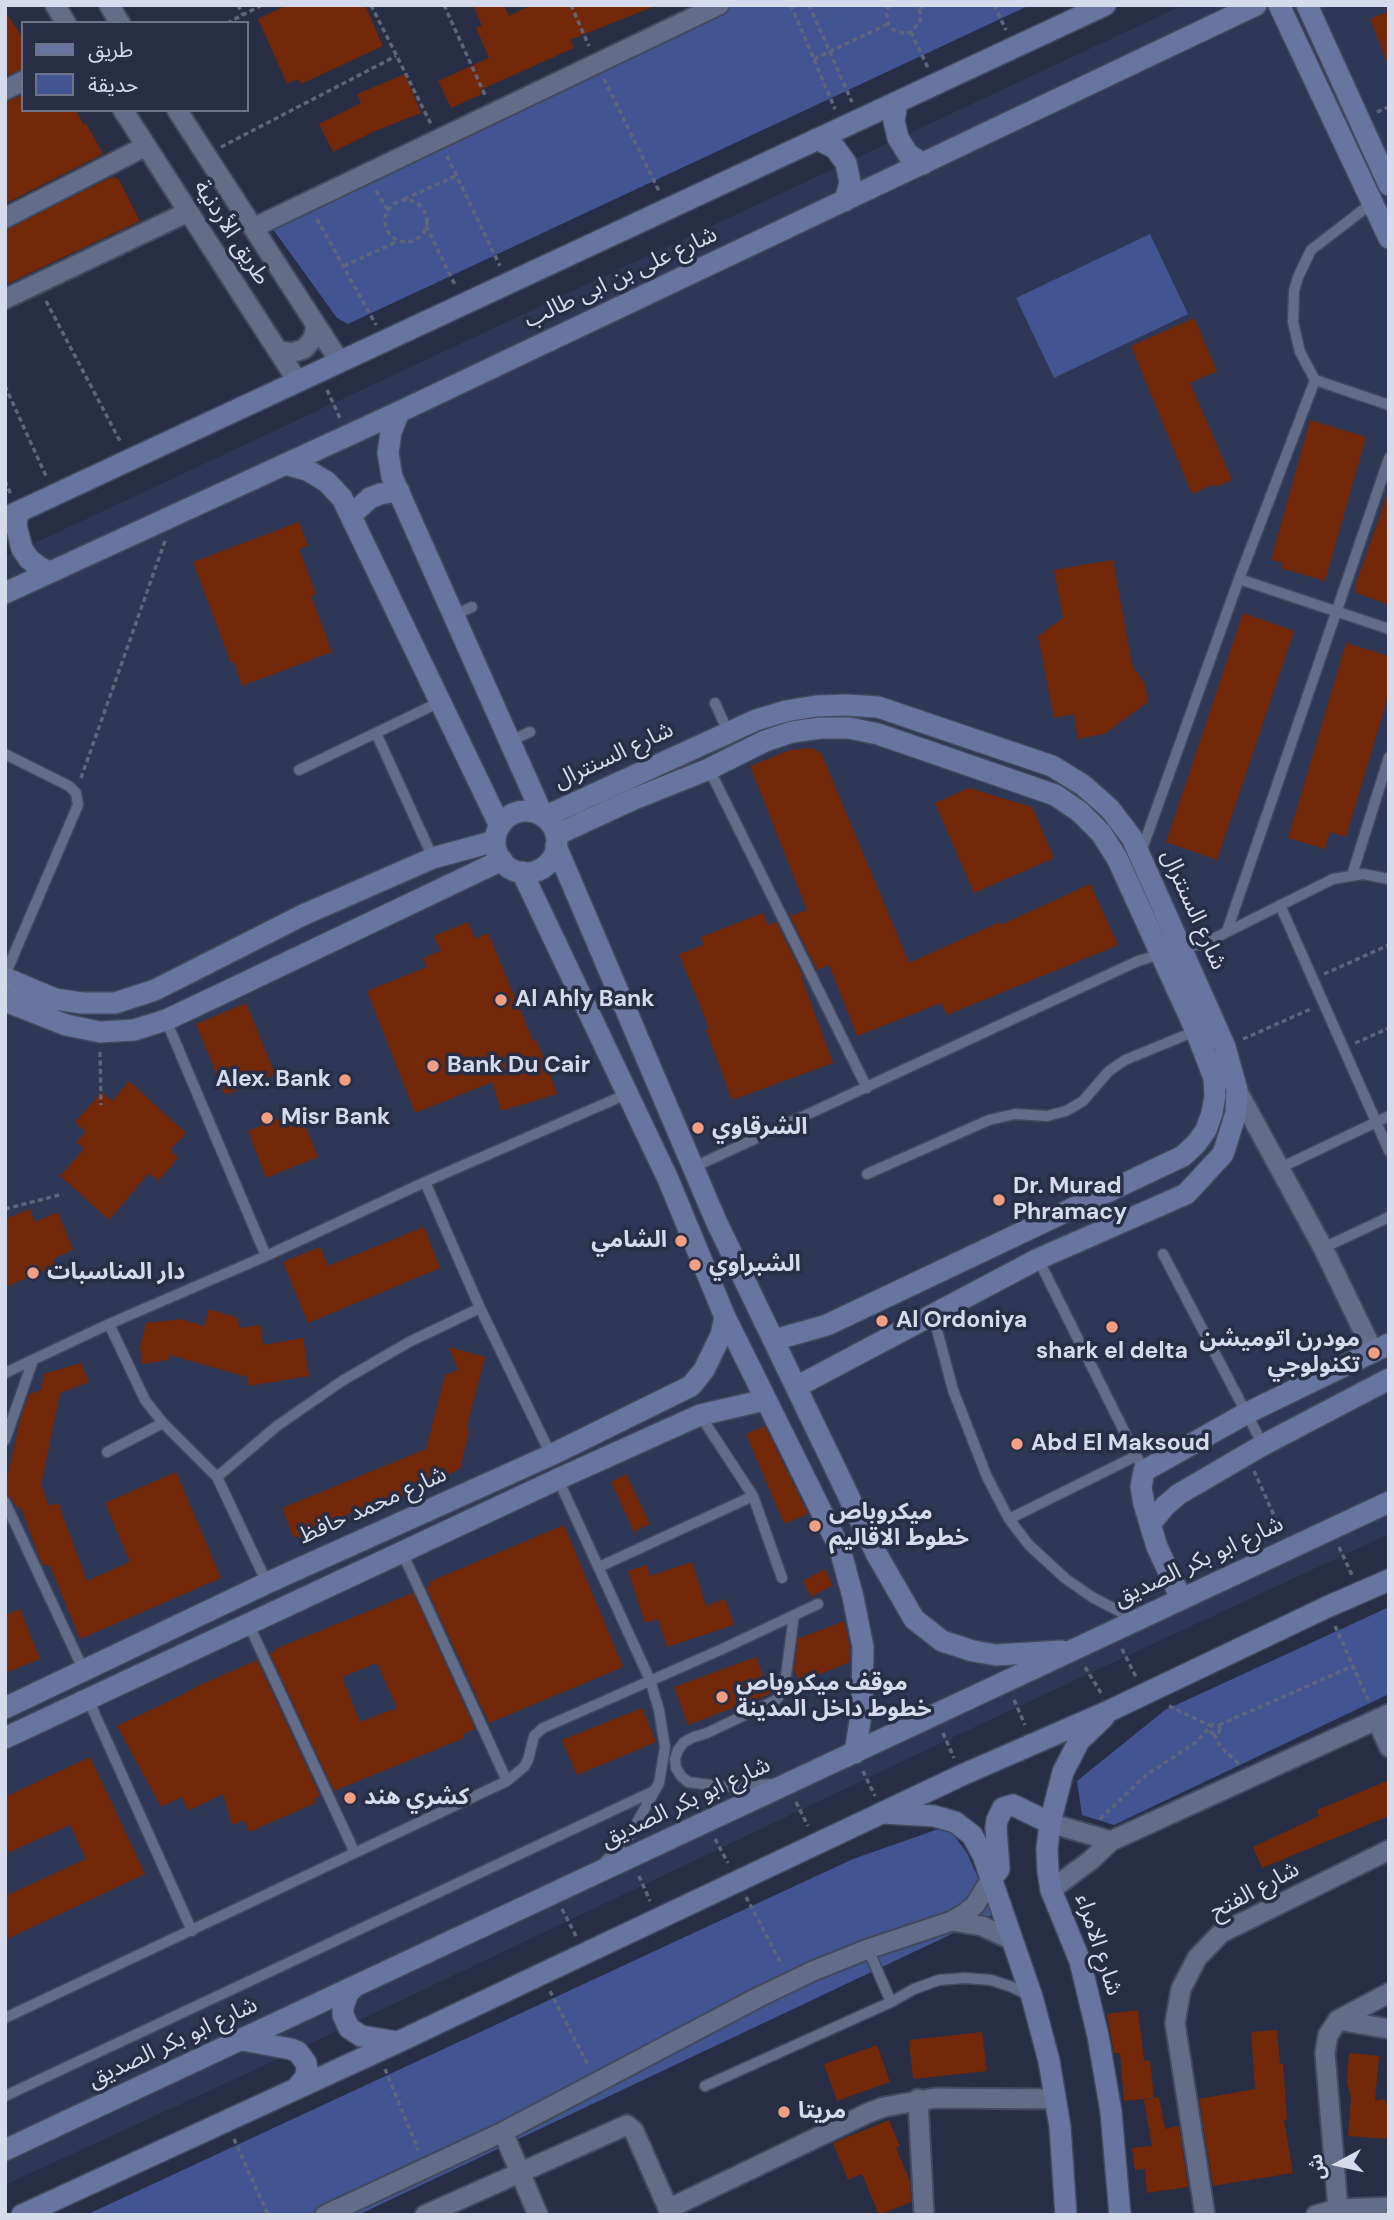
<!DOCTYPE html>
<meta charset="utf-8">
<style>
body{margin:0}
#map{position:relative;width:1394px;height:2220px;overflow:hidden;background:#272e46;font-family:"DM Sans","Noto Sans Arabic",sans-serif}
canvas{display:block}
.frame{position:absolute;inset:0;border:7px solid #d6dbeb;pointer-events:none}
.legend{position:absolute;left:21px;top:21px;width:228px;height:91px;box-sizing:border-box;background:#272e46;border:2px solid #6d7388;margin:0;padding:9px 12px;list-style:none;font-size:21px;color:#d6dbeb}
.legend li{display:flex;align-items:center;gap:14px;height:35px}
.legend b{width:35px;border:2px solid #6d7388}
.north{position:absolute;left:1303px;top:2129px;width:70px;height:70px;-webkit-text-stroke:5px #272e46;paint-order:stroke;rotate:262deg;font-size:19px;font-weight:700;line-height:28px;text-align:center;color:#d6dbeb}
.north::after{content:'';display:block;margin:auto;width:24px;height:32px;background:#d6dbeb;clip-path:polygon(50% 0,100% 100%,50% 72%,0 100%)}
</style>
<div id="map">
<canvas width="1394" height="2220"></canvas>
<div class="frame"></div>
<ul class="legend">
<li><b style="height:9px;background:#6875a0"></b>طريق</li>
<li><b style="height:19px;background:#435492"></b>حديقة</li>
</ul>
<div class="north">ش</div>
</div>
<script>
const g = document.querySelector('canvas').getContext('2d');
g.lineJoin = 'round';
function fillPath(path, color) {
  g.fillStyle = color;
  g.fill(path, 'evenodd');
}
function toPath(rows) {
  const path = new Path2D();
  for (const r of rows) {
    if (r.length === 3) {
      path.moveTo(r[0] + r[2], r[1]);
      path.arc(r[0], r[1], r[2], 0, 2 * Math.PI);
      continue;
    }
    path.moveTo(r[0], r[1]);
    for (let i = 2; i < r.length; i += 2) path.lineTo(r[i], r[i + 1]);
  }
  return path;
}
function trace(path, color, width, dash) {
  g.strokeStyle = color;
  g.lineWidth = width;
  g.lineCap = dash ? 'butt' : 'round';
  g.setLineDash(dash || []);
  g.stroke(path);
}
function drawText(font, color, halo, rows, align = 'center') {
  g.font = font + ' "DM Sans","Noto Sans Arabic",sans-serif';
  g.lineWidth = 7;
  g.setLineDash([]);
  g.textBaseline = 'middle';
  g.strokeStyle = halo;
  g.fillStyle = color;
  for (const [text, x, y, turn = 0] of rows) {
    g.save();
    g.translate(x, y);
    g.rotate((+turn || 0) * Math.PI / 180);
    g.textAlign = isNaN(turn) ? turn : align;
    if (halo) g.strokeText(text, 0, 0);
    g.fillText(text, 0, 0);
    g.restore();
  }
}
fillPath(toPath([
 [1183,5,1389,5,1389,1534,979,1725,274,2061,5,2185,5,557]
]), '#2e3755');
fillPath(toPath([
 [733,5,1030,5,348,324,337,318,270,225],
 [1150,234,1188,314,1054,378,1016,298],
 [1389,1607,1389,1694,1114,1825,1082,1815,1077,1781,1165,1710],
 [947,1826,967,1853,994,1914,358,2215,86,2215,853,1859]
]), '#435492');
fillPath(toPath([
 [287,5,365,5,383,46,301,84,298,79,287,84,258,19],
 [473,5,504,5,509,16,531,5,655,6,570,40,574,48,480,90,482,94,451,108,438,81,489,58,476,28,482,26],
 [5,10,23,39,23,69,5,76],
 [1389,11,1389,64,1388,64,1370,19],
 [405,74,421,113,373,132,333,152,319,124,361,103,357,94],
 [23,95,23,110,76,110,83,124,86,123,103,154,5,204,5,102],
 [114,176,115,179,118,178,140,221,5,285,5,230],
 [1194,318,1217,371,1190,383,1232,480,1215,487,1214,484,1192,494,1131,346],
 [1310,420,1366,437,1325,581,1281,568,1283,563,1271,560],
 [1387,496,1389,496,1389,605,1355,592,1355,586],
 [299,522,308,546,299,549,316,594,311,596,332,652,242,686,234,662,231,663,193,562],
 [1113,560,1132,665,1145,684,1148,702,1104,734,1078,739,1074,714,1054,718,1038,636,1063,618,1054,570],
 [1243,613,1294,631,1217,860,1166,842],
 [1346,643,1389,656,1389,693,1346,837,1330,832,1325,849,1288,838],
 [812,748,821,753,909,963,1000,922,1001,925,1090,884,1118,945,947,1015,941,1003,857,1036,829,965,817,970,790,916,807,910,750,766,790,750],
 [969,788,1032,807,1054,858,974,893,935,803],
 [763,913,768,925,776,922,803,976,801,976,833,1063,732,1100,706,1030,709,1028,679,954,704,945,701,937],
 [468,922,475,939,488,933,533,1041,536,1040,549,1071,557,1094,501,1111,492,1082,415,1113,367,991,427,967,423,958,441,951,434,936],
 [246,1003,275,1074,225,1095,196,1024],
 [129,1081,186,1133,170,1150,178,1158,158,1181,149,1173,109,1220,60,1176,84,1149,76,1142,86,1132,75,1122,102,1092,112,1101],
 [286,1116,289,1125,303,1120,318,1157,266,1178,248,1131],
 [30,1209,35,1222,58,1212,73,1250,53,1259,56,1266,5,1287,5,1219],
 [424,1227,440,1268,308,1323,283,1262,320,1247,328,1266],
 [209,1309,238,1318,239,1328,260,1325,263,1345,303,1338,309,1376,248,1386,247,1377,170,1355,168,1360,142,1364,140,1347,146,1323,181,1319,204,1326],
 [449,1347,485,1357,467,1427,469,1432,460,1469,423,1485,407,1481,403,1497,366,1511,359,1509,347,1514,344,1524,306,1539,293,1536,282,1508,426,1449,445,1375,458,1370],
 [81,1363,89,1382,60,1393,41,1485,49,1506,58,1503,87,1581,130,1562,105,1503,176,1472,221,1578,80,1639,50,1566,42,1564,21,1508,16,1507,11,1498,5,1495,5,1488,19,1424,29,1394,41,1390,44,1374],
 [765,1426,808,1514,784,1524,746,1434],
 [626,1474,650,1524,634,1532,611,1482],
 [564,1525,623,1667,489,1723,426,1587,431,1585,429,1582],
 [692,1562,706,1606,725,1599,734,1625,667,1647,658,1619,645,1623,628,1571,647,1565,650,1576],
 [825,1569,833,1585,811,1597,803,1581],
 [413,1593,475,1729,463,1734,464,1738,334,1791,270,1654,275,1651,275,1649],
 [377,1663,397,1708,360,1722,342,1677],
 [20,1609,40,1659,5,1673,5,1615],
 [844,1621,850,1648,850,1662,800,1682,794,1669,798,1639],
 [756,1657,770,1694,688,1725,674,1687],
 [257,1660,320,1796,314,1799,315,1803,249,1832,244,1820,232,1825,223,1794,188,1811,182,1797,161,1807,117,1726,180,1696,198,1686],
 [642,1708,656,1742,577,1775,562,1740],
 [90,1757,145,1874,5,1940,5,1896,86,1859,70,1825,5,1854,5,1797],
 [1389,1780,1389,1816,1262,1868,1253,1847,1319,1816,1317,1810],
 [1138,2010,1144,2061,1150,2060,1154,2098,1124,2101,1120,2053,1114,2053,1107,2014],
 [1277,2030,1280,2064,1283,2064,1287,2119,1284,2120,1293,2173,1213,2186,1199,2099,1255,2089,1251,2032],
 [982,2032,987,2071,913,2079,909,2040],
 [877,2045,890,2082,837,2101,824,2064],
 [1349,2053,1379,2056,1375,2101,1385,2099,1389,2113,1389,2139,1348,2136,1351,2098,1347,2082],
 [1159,2097,1165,2129,1179,2126,1188,2187,1147,2193,1145,2169,1135,2170,1132,2148,1152,2146,1144,2100],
 [889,2120,900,2146,896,2148,910,2181,911,2202,879,2215,862,2174,848,2180,833,2143]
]), '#732809');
const lane = toPath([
 [1372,203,1311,250,1298,277,1294,291,1293,322,1300,352,1315,380,1389,405],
 [1239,579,1389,629],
 [454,615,472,607],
 [715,703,728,732],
 [376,733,433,858],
 [510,741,530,732],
 [5,754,69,786,76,793,78,805,5,975],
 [709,769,867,1088],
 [299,770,440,702],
 [1141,852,1239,579,1315,380],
 [1352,875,1389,757],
 [1280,905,1389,1151],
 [1227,931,1389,458],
 [1182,949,1207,942,1333,879,1363,874,1389,879],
 [166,1020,266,1256],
 [694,1167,1138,961,1161,954],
 [1280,1168,1389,1116],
 [867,1174,989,1120,1015,1114,1047,1116,1066,1111,1083,1101,1109,1071,1125,1060,1198,1030],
 [425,1182,480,1308,551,1455],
 [1323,1248,1389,1217],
 [1163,1254,1263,1445],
 [1038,1259,1144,1471],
 [933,1315,953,1390,987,1477,1009,1519,1029,1545,1066,1579,1092,1597,1136,1620],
 [109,1324,145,1400,163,1423,217,1477,267,1583],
 [5,1373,109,1324,266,1256,425,1182,627,1094],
 [700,1415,753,1496],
 [5,1440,33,1360],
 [107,1452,163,1423],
 [217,1477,277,1426,342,1381,409,1342,480,1308],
 [558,1479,650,1680,659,1710,665,1747,659,1783,630,1835,605,1862],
 [5,1502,83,1669],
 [1009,1519,1136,1456],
 [402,1552,507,1781],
 [599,1567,753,1496,782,1578],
 [248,1623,355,1853],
 [88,1699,192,1931],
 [772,1784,727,1787,688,1782,681,1776,676,1768,675,1759,678,1750,684,1742,694,1737,707,1733,776,1700,784,1690,794,1615],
 [868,1949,891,2002],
 [5,2018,507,1781,524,1767,528,1760,534,1736,543,1728,720,1650,818,1604],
 [705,2086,891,2002,914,1989,939,1980,965,1978,991,1980,1012,1987,1028,1995],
 [5,2096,654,1791]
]);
const street = toPath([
 [55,5,66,23],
 [109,5,120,23],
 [5,90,23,81],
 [123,110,298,382],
 [177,110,340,362],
 [5,218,146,146],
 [253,228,719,5],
 [5,299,188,212],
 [277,350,291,353,304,349,313,339,316,326],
 [1237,1090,1323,1248,1373,1351],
 [1377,1720,1389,1747],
 [1050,1823,1111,1841],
 [1051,1890,1091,1860,1111,1841,1389,1714],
 [952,1921,982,1926,1012,1940],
 [1338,2020,1389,2029],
 [918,2099,924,2215],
 [503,2132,538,2215],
 [668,2209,868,2113,884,2107,935,2098,1055,2099],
 [1338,2209,1325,2053,1328,2035,1338,2020,1389,1993],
 [325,2215,503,2132,759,1997,813,1971,868,1949,952,1921,964,1914,975,1905,991,1879],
 [425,2215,627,2125,634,2131,671,2215],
 [1205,2215,1175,2023,1181,1989,1197,1958,1221,1933,1389,1850],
 [1316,2215,1338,2209,1389,2207]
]);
const secondary = toPath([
 [1279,5,1389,238],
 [1307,5,1389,185],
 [897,102,894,121,898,138,908,154,923,164],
 [817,139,835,148,846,163,850,182,845,201],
 [399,412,391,432,388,453,392,477,543,816],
 [285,464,307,470,327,482,342,498,500,826],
 [18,512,16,525,22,549,29,559,39,567,50,572],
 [351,515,370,498,380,494,399,491],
 [5,518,1105,5],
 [5,593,399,412,1256,5],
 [526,842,31],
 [544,817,756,720,786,711,816,706,847,705,878,707,1052,766,1083,785,1110,809,1132,838,1214,1022,1225,1047,1237,1090,1236,1113,1223,1154,1186,1194,1038,1259,796,1387],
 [556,835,634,799,709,769,765,741,792,732,821,728,849,728,878,734,1055,795,1080,812,1101,833,1117,858,1196,1031,1214,1078,1215,1096,1212,1113,1206,1130,1196,1144,1183,1156,827,1325,774,1340],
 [556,846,716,1221,877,1555,914,1619,942,1641,973,1651,996,1655,1062,1651],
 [522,872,668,1179,725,1317,840,1549,853,1597,863,1647,862,1708,855,1753],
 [5,978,55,999,82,1003,115,1003,155,990,303,915,433,858,495,841],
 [5,1001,66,1025,100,1032,134,1030,166,1020,219,995,502,860],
 [1150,1524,1165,1506,1179,1494,1263,1445,1389,1379],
 [1181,1598,1157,1547,1144,1504,1141,1487,1144,1471,1245,1414,1389,1344],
 [5,1708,267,1583,551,1455,691,1386,704,1370,721,1335,725,1317],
 [1104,1717,1079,1741,1063,1772,1050,1823,1047,1849,1048,1871,1051,1890,1080,1961,1098,2036,1111,2112,1120,2215],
 [5,1738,558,1479,700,1415,765,1400],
 [884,1813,934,1816,955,1822,972,1835,983,1855,1032,1997,1049,2061,1060,2127,1066,2215],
 [991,1879,999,1869,996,1828,997,1820,1003,1808,1013,1805,1050,1823],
 [353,1988,348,1993,343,2007,343,2015,349,2028,361,2036,398,2042],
 [242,2040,291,2049,298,2052,306,2063,307,2070,305,2078,296,2089],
 [5,2150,1389,1502],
 [22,2215,398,2042,962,1775,1111,1710,1327,1607,1389,1580]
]);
trace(lane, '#43495e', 13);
trace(street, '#43495e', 23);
trace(secondary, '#43495e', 24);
trace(toPath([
 [238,5,243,15],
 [371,5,431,124],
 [444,5,485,95],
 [571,5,589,46],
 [791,5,835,109],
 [809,5,852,102],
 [889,5,886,12,888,24,892,29,905,34,911,32,920,22,921,15,917,5],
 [994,5,1006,30],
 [919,8,926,5],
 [227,23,262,5],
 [911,32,928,68],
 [814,59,888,24],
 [604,79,659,191],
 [1377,112,1389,107],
 [221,147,396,56],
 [447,156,500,266],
 [376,191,388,210],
 [404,199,456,176],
 [406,221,21],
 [317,219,376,325],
 [426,226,456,287],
 [344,266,398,241],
 [46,301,121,443],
 [5,386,46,476],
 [327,390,340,418],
 [5,481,11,495],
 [81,778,165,541],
 [1324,974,1389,945],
 [1243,1039,1313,1008],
 [1355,1043,1389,1028],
 [100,1052,101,1105],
 [5,1209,63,1194],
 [1254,1471,1281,1531],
 [1339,1547,1352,1575],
 [1335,1626,1369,1702],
 [1122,1649,1136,1677],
 [1085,1667,1101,1693],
 [1014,1700,1025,1725],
 [1169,1706,1211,1726],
 [1215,1729,5],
 [1219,1725,1353,1666],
 [943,1733,954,1758],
 [1214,1734,1220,1746,1239,1764],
 [863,1771,875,1796],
 [796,1802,808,1826],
 [1100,1819,1146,1775,1195,1743,1210,1727],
 [715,1839,728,1863],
 [639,1876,650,1901],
 [746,1897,782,1965],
 [562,1909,576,1936],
 [550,1991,588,2065],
 [385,2069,418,2150],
 [234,2139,268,2215]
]), '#5f667b', 3.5, [5, 3.5]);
trace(lane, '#636c88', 10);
trace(street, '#636c88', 19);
trace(secondary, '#6875a0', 21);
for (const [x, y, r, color] of [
 [501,1000,7,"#f39f83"],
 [433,1066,7,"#f39f83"],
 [345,1080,7,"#f39f83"],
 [267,1118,7,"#f39f83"],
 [698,1128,7,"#f39f83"],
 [999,1200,7,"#f39f83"],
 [681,1241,7,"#f39f83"],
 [695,1265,7,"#f39f83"],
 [33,1273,7,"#f39f83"],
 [882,1321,7,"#f39f83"],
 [1112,1327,7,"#f39f83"],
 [1374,1353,7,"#f39f83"],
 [1017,1444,7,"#f39f83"],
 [815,1526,7,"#f39f83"],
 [722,1697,7,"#f39f83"],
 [350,1798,7,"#f39f83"],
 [784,2112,7,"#f39f83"]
]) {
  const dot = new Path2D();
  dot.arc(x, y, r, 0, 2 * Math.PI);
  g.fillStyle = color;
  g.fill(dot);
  trace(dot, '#272e46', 2.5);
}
drawText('23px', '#d6dbeb', '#272e46', [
 ["طريق الأردنية",231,233,57],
 ["شارع على بن ابى طالب",621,278,-25],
 ["شارع السنترال",614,756,-25],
 ["شارع السنترال",1193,910,66],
 ["شارع محمد حافظ",373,1506,-24],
 ["شارع ابو بكر الصديق",1199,1562,-25],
 ["شارع ابو بكر الصديق",686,1803,-25],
 ["شارع الفتح",1255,1891,-28],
 ["شارع الامراء",1098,1945,72],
 ["شارع ابو بكر الصديق",173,2043,-25]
]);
drawText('bold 23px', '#d6dbeb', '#272e46', [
 ["Al Ahly Bank",515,1000],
 ["Bank Du Cair",447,1066],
 ["Alex. Bank",331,1080,"right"],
 ["Misr Bank",281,1118],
 ["الشرقاوي",712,1128],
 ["Dr. Murad",1013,1187],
 ["Phramacy",1013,1213],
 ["الشامي",667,1241,"right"],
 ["الشبراوي",709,1265],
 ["دار المناسبات",47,1273],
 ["Al Ordoniya",896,1321],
 ["مودرن اتوميشن",1360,1340,"right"],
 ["تكنولوجي",1360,1366,"right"],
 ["shark el delta",1112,1352,"center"],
 ["Abd El Maksoud",1031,1444],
 ["ميكروباص",829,1513],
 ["خطوط الاقاليم",829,1539],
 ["موقف ميكروباص",736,1684],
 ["خطوط داخل المدينة",736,1710],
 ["كشري هند",364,1798],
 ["مريتا",798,2112]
], 'left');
</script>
